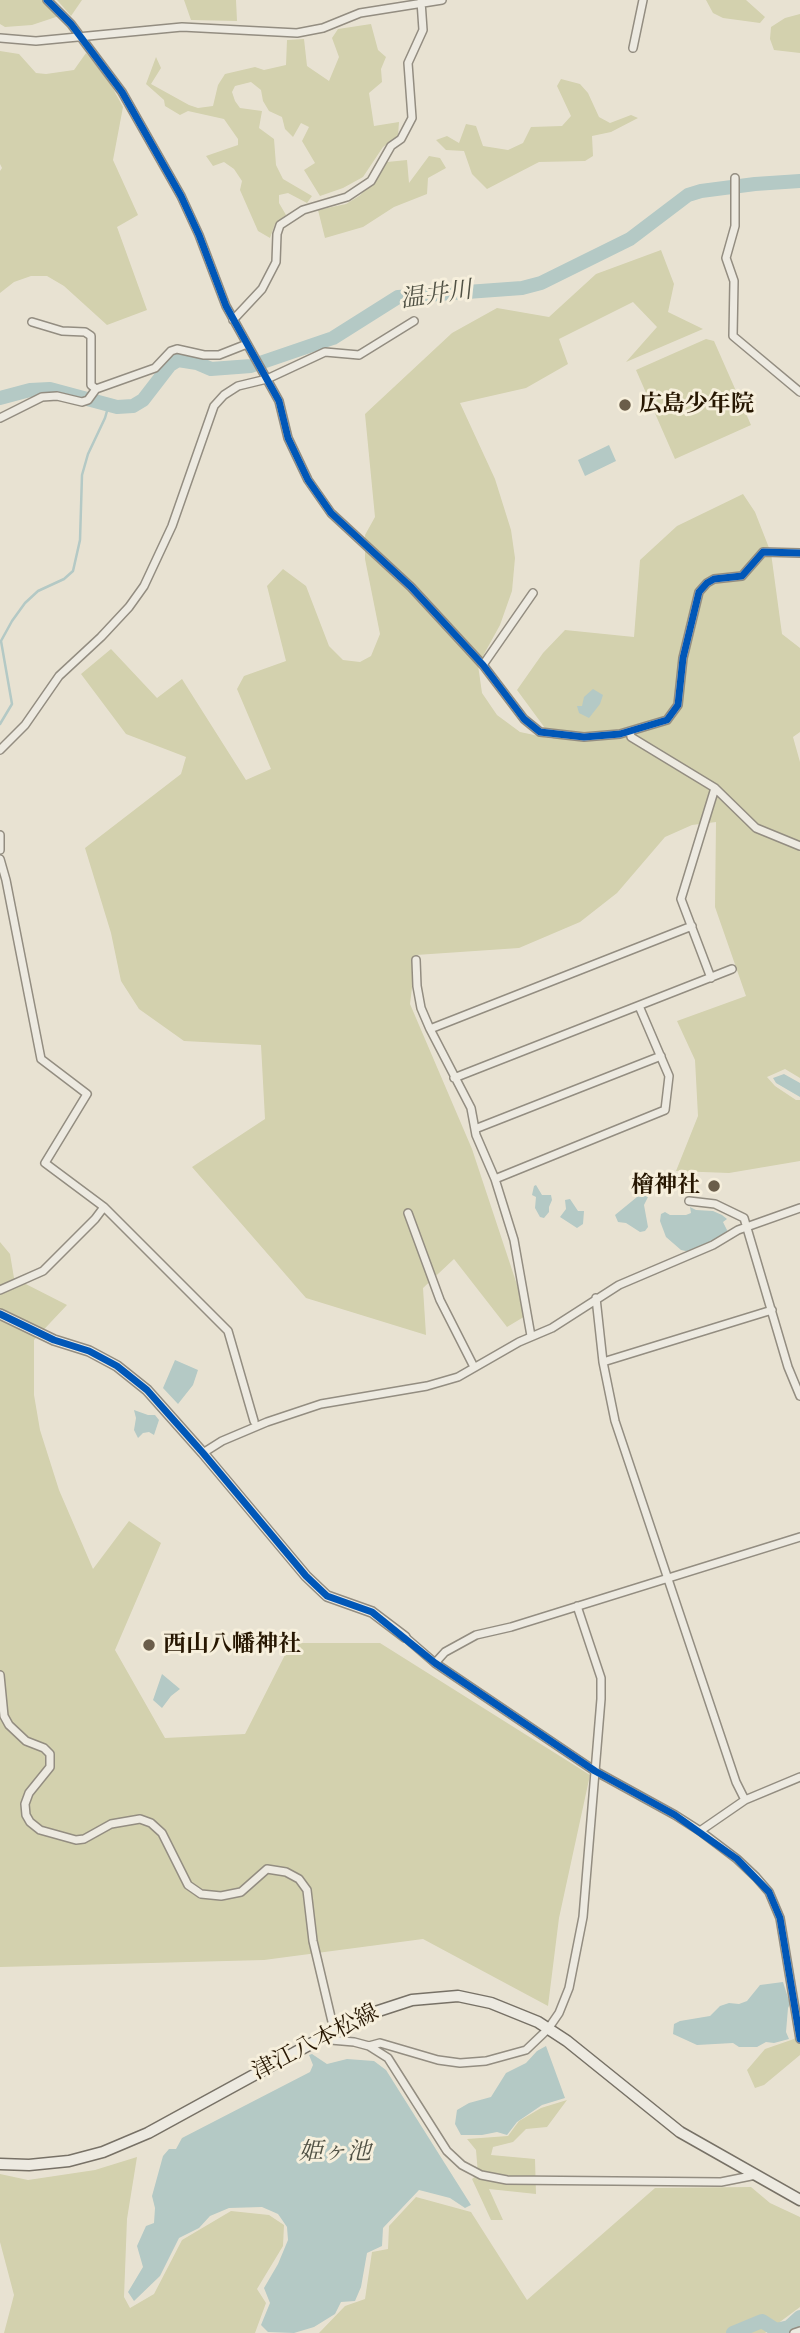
<!DOCTYPE html>
<meta charset="utf-8">
<style>
body{margin:0}
canvas{display:block;background:#e8e2d2}
</style>
<canvas width="800" height="2333"></canvas>
<script>
const g = document.querySelector('canvas').getContext('2d');
g.lineJoin = 'round';
function fillPath(path, color) {
  g.fillStyle = color;
  g.fill(path, 'evenodd');
}
function toPath(rows) {
  const path = new Path2D();
  for (const r of rows) {
    path.moveTo(r[0], r[1]);
    for (let i = 2; i < r.length; i += 2) path.lineTo(r[i], r[i + 1]);
  }
  return path;
}
function trace(path, color, width, dash) {
  g.strokeStyle = color;
  g.lineWidth = width;
  g.lineCap = dash ? 'butt' : 'round';
  g.setLineDash(dash || []);
  g.stroke(path);
}
function drawText(font, color, halo, rows, align = 'center') {
  g.font = font + ' "Libre Bodoni","Noto Serif JP",serif';
  g.lineWidth = 6;
  g.setLineDash([]);
  g.textBaseline = 'middle';
  g.strokeStyle = halo;
  g.fillStyle = color;
  for (const [text, x, y, turn = 0] of rows) {
    g.save();
    g.translate(x, y);
    g.rotate((+turn || 0) * Math.PI / 180);
    g.textAlign = isNaN(turn) ? turn : align;
    if (halo) g.strokeText(text, 0, 0);
    g.fillText(text, 0, 0);
    g.restore();
  }
}
fillPath(toPath([
 [0,0,44,0,59,16,32,25,5,27,0,24],
 [57,0,82,0,71,16],
 [184,0,236,0,237,21,191,20],
 [706,0,746,0,765,17,760,23,723,18,713,13],
 [800,14,800,53,774,50,770,39,771,27,785,18],
 [371,24,378,50,386,57,381,69,382,82,369,93,374,126,399,122,398,136,383,147,363,177,343,188,320,196,304,170,315,163,302,141,309,127,301,123,293,137,285,129,282,117,269,111,263,101,261,90,251,82,235,86,232,92,235,101,240,108,262,111,259,128,274,139,276,165,283,179,312,196,307,203,288,193,279,195,279,203,286,215,275,224,270,238,258,231,240,190,242,181,234,169,224,162,213,166,206,156,238,145,238,139,224,119,188,111,180,115,165,106,164,100,146,84,156,57,161,68,151,84,189,105,198,108,213,106,218,85,225,74,255,67,264,70,286,65,287,40,304,39,307,66,329,81,339,57,332,38,338,29],
 [0,51,19,54,36,73,46,74,74,70,86,53,110,83,123,107,113,160,138,215,117,227,147,310,107,325,64,286,47,276,31,276,14,282,0,293,0,171,2,168,0,164],
 [561,79,580,84,588,93,599,117,610,123,631,115,638,118,611,132,592,136,593,156,585,161,539,162,487,189,472,174,464,151,446,150,436,140,447,136,459,143,466,124,476,126,483,146,508,150,523,143,531,127,562,126,571,116,557,86],
 [429,156,440,158,446,168,428,178,427,194,394,207,363,227,325,238,318,210,346,204,359,196,372,184,387,162,407,160,409,183],
 [661,250,674,284,668,312,703,329,626,362,657,327,633,302,559,339,568,364,526,388,460,403,495,479,511,530,515,558,512,591,500,625,478,665,482,693,497,715,520,732,553,739,517,690,543,653,565,630,634,637,640,560,677,526,743,494,755,512,771,553,782,634,800,648,800,732,793,737,800,762,800,1078,785,1069,767,1077,775,1086,796,1100,800,1100,800,1161,729,1173,676,1171,698,1116,695,1060,677,1021,746,996,715,907,716,822,692,825,665,837,617,893,580,922,519,948,416,955,410,1004,472,1149,527,1315,507,1327,454,1259,423,1288,426,1335,306,1298,192,1167,265,1119,261,1045,184,1041,139,1009,121,981,111,933,85,848,181,774,186,757,126,734,81,674,111,649,157,698,182,679,246,780,271,769,237,689,244,676,286,661,267,586,283,569,306,586,329,646,343,660,360,662,371,656,380,634,365,559,365,535,375,517,365,414,452,333,497,308,549,317,596,274],
 [706,339,714,341,751,425,675,459,636,370],
 [0,1242,10,1254,14,1278,67,1305,34,1340,34,1395,40,1430,59,1490,93,1569,129,1521,161,1543,115,1650,165,1738,245,1734,291,1643,380,1643,590,1775,559,1918,548,2006,423,1939,264,1960,0,1967],
 [800,2031,800,2055,764,2085,755,2088,747,2070,765,2049,794,2039],
 [567,2100,547,2127,526,2129,513,2142,493,2147,491,2155,535,2159,536,2194,489,2189,503,2220,491,2220,472,2179,478,2174,476,2150,467,2139,508,2136,519,2121,541,2108],
 [137,2157,127,2219,124,2297,130,2308,154,2294,182,2240,231,2211,269,2215,284,2225,283,2246,257,2289,266,2303,255,2333,4,2333,14,2295,0,2242,0,2174,28,2180,95,2170],
 [751,2187,770,2203,800,2217,800,2307,765,2333,319,2333,345,2306,365,2299,372,2252,388,2249,389,2226,416,2197,471,2212,527,2300,655,2188]
]), '#d3d1ae');
fillPath(toPath([
 [609,445,616,461,585,476,578,460],
 [593,689,603,695,600,704,589,718,579,713,577,706,582,706,584,697],
 [784,1074,800,1083,800,1097,776,1083,773,1078],
 [536,1185,542,1195,551,1195,552,1200,549,1207,549,1212,544,1218,540,1217,535,1208,536,1197,532,1195,534,1186],
 [643,1195,648,1197,644,1205,648,1227,645,1231,640,1232,626,1223,618,1222,615,1215,637,1197],
 [570,1199,578,1211,584,1211,583,1224,577,1228,560,1217,566,1209,565,1200],
 [690,1207,696,1210,713,1211,722,1215,727,1219,723,1222,728,1232,690,1252,681,1250,666,1237,660,1221,661,1214,665,1212,670,1215,686,1215,691,1213],
 [175,1360,198,1370,193,1385,178,1404,163,1388],
 [134,1410,148,1415,155,1415,159,1420,154,1435,149,1432,143,1433,138,1438,134,1430,136,1418],
 [162,1674,180,1689,171,1696,162,1708,153,1700],
 [783,1982,790,2004,788,2008,786,2032,789,2039,774,2043,766,2042,757,2047,739,2047,733,2043,697,2045,673,2034,674,2024,680,2021,710,2016,720,2006,729,2003,739,2004,747,2001,760,1985],
 [546,2046,565,2098,542,2105,517,2122,507,2135,497,2132,482,2135,461,2135,455,2124,457,2110,469,2103,491,2097,506,2073,526,2063,537,2051],
 [312,2054,327,2064,347,2059,374,2061,386,2070,471,2205,465,2208,450,2198,419,2190,383,2228,382,2246,367,2253,361,2287,355,2301,341,2302,335,2314,314,2327,294,2333,268,2332,261,2325,270,2303,264,2288,278,2264,288,2240,287,2227,278,2214,262,2207,229,2208,210,2216,199,2228,179,2238,160,2276,134,2301,128,2292,143,2267,137,2246,146,2226,154,2223,155,2208,152,2196,163,2156,169,2149,176,2149,182,2138,310,2072,313,2065,309,2055]
]), '#b4c9c5');
trace(toPath([
 [0,724,12,704,1,641,12,621,25,603,38,591,64,579,73,571,80,540,82,475,88,454,105,418,109,404]
]), '#b4c9c5', 2.5);
trace(toPath([
 [0,398,30,390,50,389,117,407,133,406,143,400,170,365,178,360,197,363,211,369,251,366,333,338,398,297,522,288,541,283,630,239,688,195,701,191,755,184,800,181],
 [733,2333,762,2321,776,2330,789,2327,800,2317]
]), '#b4c9c5', 14);
const minor = toPath([
 [47,0,71,24,122,92,181,196,199,235,226,306,279,401,288,438,308,480,331,513,411,587,483,665,524,719,540,732,584,737,620,734,667,720,678,705,683,658,699,592,707,583,714,579,742,576,763,552,800,553],
 [0,38,36,41,182,27,297,33,323,28,360,13,442,0],
 [633,48,643,0],
 [735,178,735,226,726,258,734,281,733,336,800,392],
 [233,320,262,289,276,262,277,234,280,225,303,210,347,197,371,181,391,146,401,139,412,118,408,63,423,30,421,1],
 [32,322,62,331,85,332,91,336,91,385,96,389],
 [0,418,42,397,57,396,82,402,88,400,96,389,155,368,171,351,177,349,204,355,219,355,247,344],
 [483,665,533,593],
 [630,731,631,737,715,788,756,828,800,846],
 [0,750,25,725,59,676,101,637,129,607,144,586,172,526,214,406,224,395,238,386,267,379,325,352,359,355,414,321],
 [0,835,0,850],
 [0,859,6,880,41,1059,87,1094,45,1163,104,1207,228,1331,254,1421],
 [416,960,417,986,421,1008,430,1029,471,1108,476,1135,495,1179,514,1240,531,1336],
 [711,978,681,899,715,788],
 [430,1029,692,926],
 [454,1078,732,969],
 [475,1129,661,1056],
 [495,1179,665,1110,669,1076,639,1006],
 [689,1201,715,1204,744,1218,788,1367,800,1396],
 [408,1213,440,1300,474,1367],
 [0,1290,43,1271,95,1219,104,1207],
 [596,1298,603,1362,615,1421,736,1782,745,1800],
 [603,1362,772,1310],
 [203,1453,222,1441,267,1422,321,1404,427,1386,458,1377,519,1342,552,1328,619,1285,713,1245,738,1230,800,1208],
 [405,1637,435,1663,595,1771,675,1815,700,1831,737,1859,756,1877,769,1892,780,1918,800,2039],
 [435,1663,445,1652,476,1635,511,1627,800,1537],
 [0,1675,4,1716,9,1725,26,1741,44,1748,50,1754,50,1767,29,1793,25,1804,26,1815,30,1822,40,1830,76,1840,84,1839,111,1824,140,1819,151,1823,162,1833,188,1885,201,1894,221,1896,241,1892,267,1869,286,1872,299,1879,307,1890,313,1941,334,2030],
 [700,1831,745,1800,800,1777],
 [319,2039,354,2042,369,2046,388,2058,447,2151,462,2165,481,2175,507,2180,721,2182,756,2175],
 [369,2046,380,2043,438,2060,460,2063,486,2061,526,2050,548,2029,559,2013,569,1988,583,1917,601,1699,601,1678,577,1606],
 [794,2333,800,2331]
]);
const tertiary = toPath([
 [0,1314,54,1340,89,1351,117,1366,147,1390,203,1453,306,1576,327,1596,372,1612,405,1637]
]);
const secondary = toPath([
 [0,2164,29,2165,69,2161,103,2152,148,2133,360,2017,412,2000,458,1996,491,2003,538,2022,567,2041,680,2132,800,2200]
]);
trace(minor, '#938d81', 10);
trace(tertiary, '#938d81', 12);
trace(secondary, '#777166', 13);
trace(minor, '#edeae1', 7);
trace(tertiary, '#edeae1', 9);
trace(secondary, '#edeae1', 10);
trace(toPath([
 [47,0,71,24,122,92,181,196,199,235,226,306,279,401,288,438,308,480,331,513,411,587,483,665,524,719,540,732,584,737,620,734,667,720,678,705,683,658,699,592,707,583,714,579,742,576,763,552,800,553],
 [0,1314,54,1340,89,1351,117,1366,147,1390,203,1453,306,1576,327,1596,372,1612,435,1663,595,1771,675,1815,737,1859,769,1892,780,1918,800,2039]
]), '#0057b8', 7);
for (const [x, y, r, color] of [
 [625,405,7,"#6a5d4a"],
 [714,1186,7,"#6a5d4a"],
 [149,1645,7,"#6a5d4a"]
]) {
  const dot = new Path2D();
  dot.arc(x, y, r, 0, 2 * Math.PI);
  g.fillStyle = color;
  g.fill(dot);
  trace(dot, '#f6efdc', 2.5);
}
drawText('bold 23px', '#261601', '#f6efdc', [
 ["広島少年院",639,405],
 ["檜神社",700,1186,"right"],
 ["西山八幡神社",163,1645]
], 'left');
drawText('23px', '#261601', '#f6efdc', [
 ["津江八本松線",316,2043,-27]
]);
drawText('italic 24px', '#505144', '#f6efdc', [
 ["温井川",436,296,-8],
 ["姫ヶ池",335,2153]
]);
</script>
